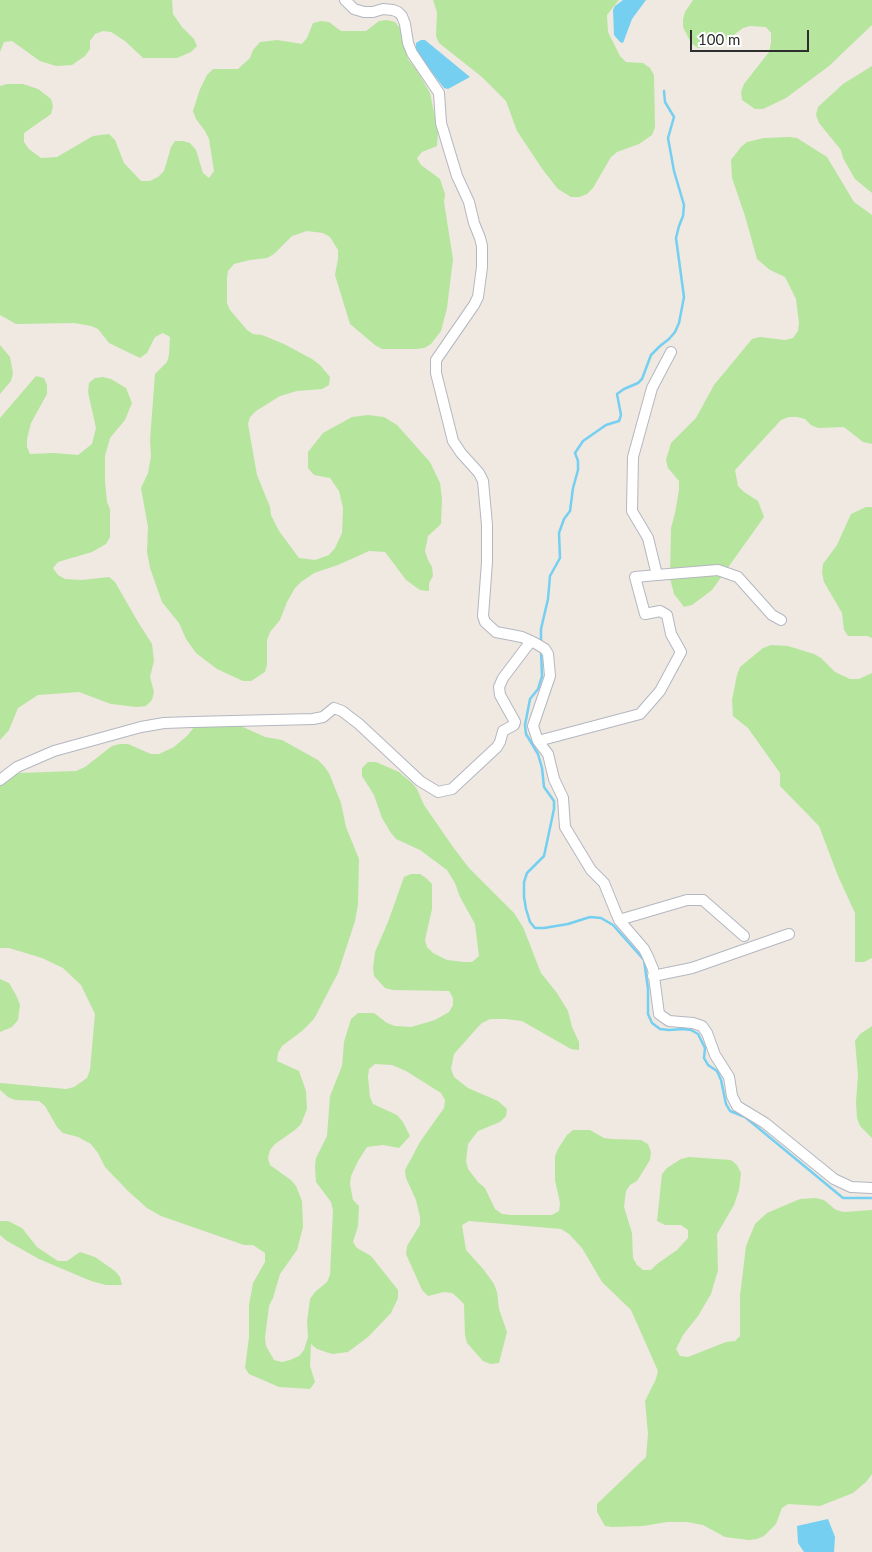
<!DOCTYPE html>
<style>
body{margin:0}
#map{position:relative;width:872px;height:1552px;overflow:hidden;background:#efe9e1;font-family:Lato,sans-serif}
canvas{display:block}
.scale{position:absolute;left:690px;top:30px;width:119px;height:22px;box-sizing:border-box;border:2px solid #2e2e2e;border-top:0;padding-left:6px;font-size:15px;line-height:18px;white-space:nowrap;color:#2e2e2e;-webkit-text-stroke:4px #fff;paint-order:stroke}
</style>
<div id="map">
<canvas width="872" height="1552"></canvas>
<div class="scale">100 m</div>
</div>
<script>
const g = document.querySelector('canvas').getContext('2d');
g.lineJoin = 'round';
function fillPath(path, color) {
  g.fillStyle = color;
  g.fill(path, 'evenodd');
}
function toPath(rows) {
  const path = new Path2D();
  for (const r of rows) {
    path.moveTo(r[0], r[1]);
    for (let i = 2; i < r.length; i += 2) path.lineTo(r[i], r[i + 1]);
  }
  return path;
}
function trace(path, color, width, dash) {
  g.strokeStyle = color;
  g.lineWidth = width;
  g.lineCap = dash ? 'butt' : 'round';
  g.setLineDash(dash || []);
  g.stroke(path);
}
fillPath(toPath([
 [0,0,172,0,173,14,182,27,194,39,197,46,191,52,177,58,143,58,125,41,111,32,103,31,95,34,90,41,90,49,85,56,72,65,56,66,40,61,12,41,4,42,0,52],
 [433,0,619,0,607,15,608,32,620,56,626,62,643,63,650,68,654,75,655,127,652,135,639,144,617,152,611,157,593,188,587,194,579,197,571,197,558,189,543,170,517,131,506,101,482,77,439,43,436,36,437,12],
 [693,0,872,0,872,25,829,66,786,98,763,109,755,109,742,100,741,92,744,84,769,52,771,43,771,33,766,27,750,26,743,28,730,38,715,45,698,48,691,43,683,27,683,19,685,12],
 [387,20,395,22,400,28,408,59,418,72,430,93,438,132,437,146,422,152,417,158,421,165,440,179,445,194,444,202,453,259,447,308,441,331,431,344,424,348,416,349,382,349,375,345,350,324,335,275,338,259,338,250,330,237,323,233,307,231,292,236,274,254,267,258,250,260,234,264,228,271,227,278,227,303,230,310,247,330,253,334,262,335,284,344,312,359,320,365,330,377,329,385,322,389,297,391,280,396,256,411,250,417,248,424,257,475,270,507,271,515,279,531,299,558,315,560,329,555,335,548,342,533,343,508,339,491,330,478,314,475,308,468,308,452,323,433,352,417,368,415,384,417,397,425,430,462,440,483,442,499,441,524,428,536,425,551,428,560,432,567,433,576,429,583,429,591,420,590,406,580,385,552,369,551,338,565,314,573,301,582,295,588,287,602,280,620,270,632,267,640,267,665,265,672,251,681,243,681,217,669,196,653,186,639,179,623,162,602,150,568,147,552,148,527,141,488,148,473,151,456,150,440,155,374,167,362,169,355,170,337,163,333,155,337,147,353,140,358,109,343,98,329,91,326,74,323,16,324,0,315,0,86,7,84,23,84,38,89,51,99,53,106,51,114,24,133,24,142,29,149,41,158,57,157,93,136,109,134,115,140,124,163,141,181,150,181,158,177,164,171,171,147,175,141,183,141,190,143,196,150,203,173,209,178,214,171,209,139,205,131,196,119,193,111,200,89,207,75,213,69,238,69,250,58,253,50,260,42,277,40,302,44,307,38,313,23,321,21,329,22,341,31,366,31,379,21],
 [872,66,872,193,855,179,843,158,841,150,819,123,816,115,818,107,843,84],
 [789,137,797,138,827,157,854,202,872,215,872,444,863,442,844,427,818,428,811,425,805,419,797,417,789,417,781,420,735,470,738,486,744,492,758,501,764,517,712,590,692,605,684,607,674,594,670,578,671,528,675,513,679,490,679,481,668,468,666,460,671,443,696,418,714,385,752,339,760,337,785,340,793,338,798,331,799,323,796,299,785,277,770,270,757,259,745,216,732,178,731,160,741,147,747,142,764,138],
 [0,345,10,357,13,373,11,381,0,394],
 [36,376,44,378,47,385,47,394,31,423,27,439,27,447,30,454,54,453,78,455,92,444,96,428,88,392,89,383,95,378,103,377,111,379,126,388,132,403,125,420,110,438,105,456,105,481,107,502,110,509,110,537,106,544,92,552,58,562,53,568,58,575,65,579,82,580,109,577,115,582,138,622,152,644,154,661,150,677,154,692,152,700,146,706,137,707,111,704,79,692,38,695,18,708,9,730,0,740,0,418],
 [866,507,872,507,872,638,867,636,848,636,844,630,842,613,824,582,822,573,823,564,837,545,851,514],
 [771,645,788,646,814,654,821,658,835,672,850,679,859,679,872,673,872,958,864,962,855,962,855,913,838,876,819,826,780,786,780,773,748,728,733,716,732,700,737,675,740,667,763,648],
 [219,716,265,737,282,740,318,760,324,766,329,773,341,803,346,827,359,859,358,904,355,921,338,973,314,1019,302,1031,282,1046,278,1053,277,1061,299,1071,306,1091,307,1109,301,1124,295,1130,275,1144,270,1150,268,1158,270,1165,291,1180,296,1186,302,1201,303,1227,297,1250,280,1274,273,1298,269,1306,265,1338,266,1346,274,1360,282,1362,290,1360,299,1356,304,1350,308,1337,307,1322,310,1299,315,1292,327,1282,330,1275,333,1210,331,1202,316,1182,315,1166,316,1158,327,1136,330,1096,342,1066,344,1042,351,1019,358,1013,374,1013,387,1023,395,1026,411,1027,435,1020,449,1012,453,1005,453,998,449,991,393,990,385,988,374,976,373,968,375,952,388,922,404,877,411,874,420,874,426,878,432,884,432,909,425,940,427,947,433,953,447,960,464,962,472,962,479,956,475,924,460,897,455,883,447,870,420,850,396,839,391,833,382,818,374,795,362,776,362,768,368,762,376,762,399,772,412,783,417,789,424,805,453,847,469,868,514,913,523,927,541,973,557,993,568,1011,572,1027,579,1042,579,1050,571,1049,522,1021,506,1019,490,1019,482,1023,477,1028,454,1054,451,1069,454,1077,468,1088,498,1101,507,1109,506,1116,500,1122,478,1131,468,1144,466,1161,468,1169,478,1182,485,1188,495,1209,502,1214,511,1215,552,1215,559,1211,560,1203,555,1180,555,1156,558,1149,567,1135,573,1130,590,1130,604,1138,612,1139,641,1140,648,1144,651,1152,650,1160,637,1181,630,1185,626,1191,624,1207,632,1233,633,1258,637,1265,643,1270,651,1270,657,1264,677,1250,688,1238,688,1230,681,1225,665,1225,657,1221,662,1174,667,1168,681,1159,689,1157,731,1160,737,1165,741,1173,739,1190,734,1205,717,1234,718,1270,711,1294,698,1316,683,1335,676,1349,680,1356,688,1357,726,1342,735,1341,740,1336,740,1296,746,1246,755,1224,767,1213,800,1199,816,1198,824,1200,836,1210,844,1212,872,1210,872,1474,866,1482,853,1493,820,1506,788,1504,782,1508,776,1524,764,1536,757,1539,749,1540,725,1537,703,1525,687,1522,667,1522,643,1526,612,1527,605,1526,597,1512,597,1504,646,1457,648,1434,645,1401,656,1379,658,1371,631,1310,602,1282,582,1248,569,1234,561,1229,469,1221,462,1225,466,1250,484,1270,494,1284,497,1292,499,1309,507,1332,499,1363,491,1364,483,1361,467,1343,465,1335,464,1304,458,1298,452,1293,444,1292,428,1296,422,1290,406,1254,407,1246,420,1225,420,1217,416,1200,406,1178,405,1170,420,1142,444,1108,445,1100,441,1093,406,1071,392,1065,375,1064,369,1069,368,1077,370,1097,373,1104,397,1115,403,1122,410,1136,399,1148,383,1145,367,1147,358,1161,351,1176,350,1184,353,1200,359,1206,358,1226,353,1242,357,1248,371,1256,398,1290,398,1298,391,1313,368,1337,348,1352,332,1354,317,1349,311,1344,310,1366,315,1382,310,1389,279,1387,249,1374,245,1368,249,1337,249,1305,253,1283,265,1262,265,1253,253,1245,244,1245,207,1232,161,1216,147,1208,128,1191,105,1167,98,1153,91,1144,78,1137,63,1133,57,1127,45,1106,39,1101,15,1100,8,1097,0,1090,0,1083,66,1089,74,1087,87,1078,90,1070,95,1014,81,985,63,968,42,958,9,948,0,948,0,783,19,773,76,771,85,767,112,746,120,744,128,744,151,754,159,754,174,747,187,736,202,717],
 [0,979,9,983,17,997,20,1005,18,1020,12,1027,0,1032],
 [872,1026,872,1138,860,1126,857,1118,856,1102,858,1075,855,1041,860,1034],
 [0,1221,8,1221,22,1228,37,1247,58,1261,67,1261,80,1252,95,1257,115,1271,120,1277,122,1285,106,1285,91,1281,39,1259,7,1241,0,1235]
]), '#b6e59e');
fillPath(toPath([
 [623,0,646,0,632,19,623,43,620,42,614,35,613,10,615,6],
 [421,40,425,40,470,77,448,89,444,88,416,52,416,43],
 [828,1519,835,1537,834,1552,804,1552,798,1543,797,1526]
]), '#75cff0');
trace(toPath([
 [541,643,541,629,548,599,550,576,560,558,559,533,564,519,570,511,573,488,578,470,578,461,575,453,583,441,606,425,619,421,621,415,617,394,624,389,638,383,642,379,651,355,660,346,669,339,675,332,679,323,684,297,676,238,679,226,683,216,684,205,674,171,668,138,674,117,665,102,664,91],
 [541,651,542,676,538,689,530,699,525,725,526,734,538,754,542,768,544,787,554,801,554,809,544,856,527,873,524,882,524,897,526,909,530,922,535,928,544,928,568,924,590,917,601,918,613,925,644,960,648,989,648,1014,652,1023,660,1029,669,1030,683,1029,691,1030,698,1034,705,1048,704,1058,708,1065,717,1071,721,1080,726,1104,730,1111,745,1117,843,1198,872,1198]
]), '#75cff0', 2.5);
const minor = toPath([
 [345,0,354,9,364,12,373,12,383,9,393,10,398,12,402,16,405,24,408,43,412,53,439,93,441,123,457,176,469,202,474,223,480,238,482,246,482,267,478,297,474,305,436,360,436,373,453,441,461,453,479,473,483,481,487,525,487,562,483,616,485,622,496,632,522,637,535,643,545,649,548,654,550,676,533,726,538,741,548,754,554,779,563,798,565,827,591,870,604,883,619,920,644,949,648,957,653,969,659,1014,669,1021,693,1023,702,1026,707,1033,715,1055,729,1077,732,1096,737,1106,765,1123,834,1179,851,1187,872,1188],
 [657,575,718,570,738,577,772,615,781,620],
 [538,741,640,714,660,691,681,652,671,634,667,615,660,611,645,614,635,577,657,575,648,538,632,511,633,457,652,388,671,352],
 [0,780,17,767,54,751,141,727,164,723,193,722,313,719,323,717,334,708,342,711,359,724,420,781,438,792,452,789,497,747,500,742,503,731,514,725,515,722,500,695,499,687,503,678,531,641],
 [619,920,687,900,703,900,744,936],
 [653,976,692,968,789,934]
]);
trace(minor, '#b4b7c1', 12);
trace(minor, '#fff', 10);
</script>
